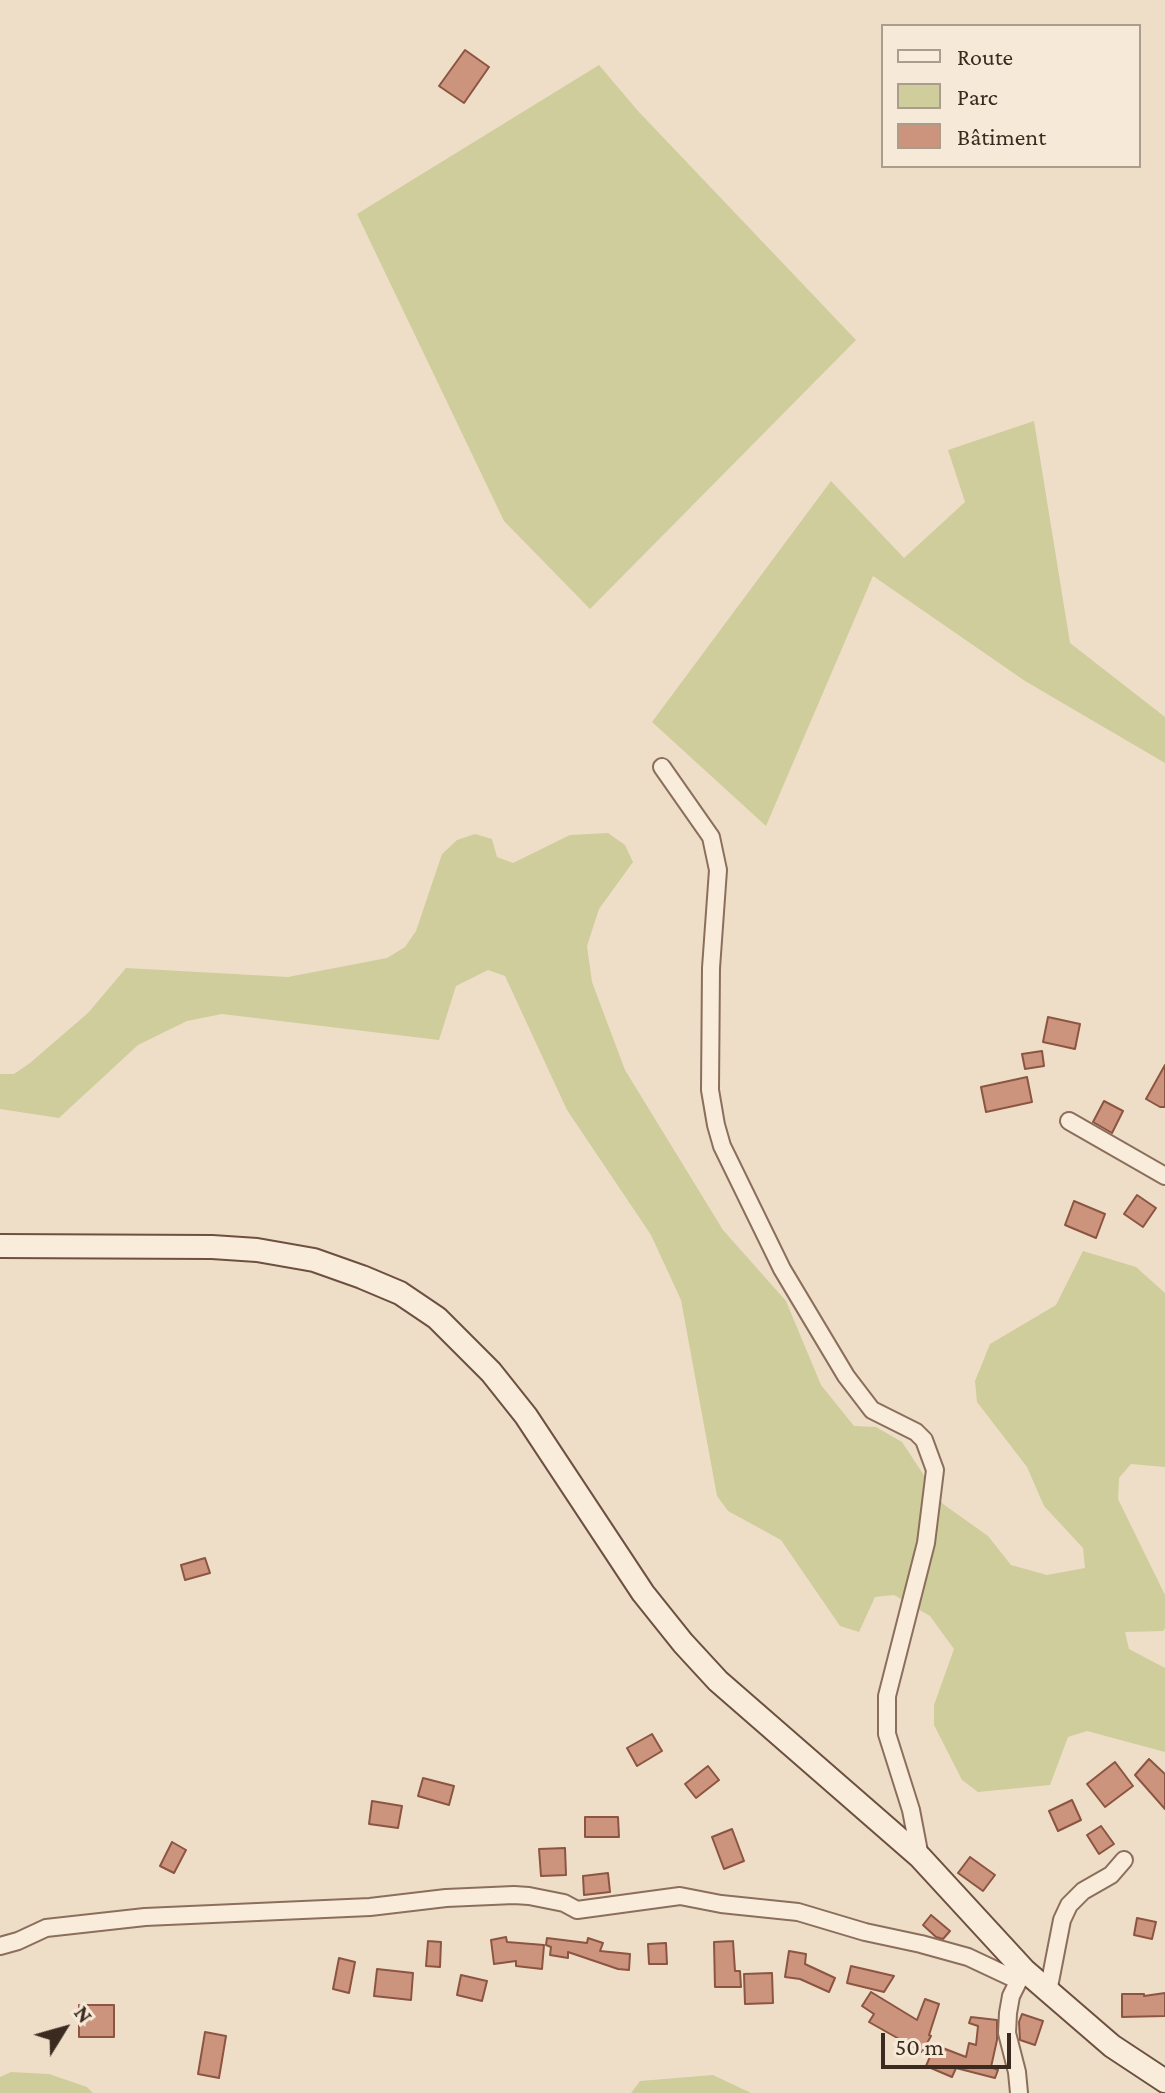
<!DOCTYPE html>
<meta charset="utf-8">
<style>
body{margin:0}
#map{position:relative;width:1165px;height:2093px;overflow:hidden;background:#efdec7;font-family:"Crimson Pro",serif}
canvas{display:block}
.legend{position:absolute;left:881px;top:24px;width:260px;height:144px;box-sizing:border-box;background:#f6e9d7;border:2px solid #ab9d8e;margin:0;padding:10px 14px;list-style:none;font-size:24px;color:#3b2a20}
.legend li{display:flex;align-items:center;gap:16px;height:40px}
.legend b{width:40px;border:2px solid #ab9d8e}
.north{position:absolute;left:24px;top:1989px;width:80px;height:80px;-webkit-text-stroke:6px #f6e9d7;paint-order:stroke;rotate:53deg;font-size:22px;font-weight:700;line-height:32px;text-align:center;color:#3b2a20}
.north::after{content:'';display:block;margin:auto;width:28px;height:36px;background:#3b2a20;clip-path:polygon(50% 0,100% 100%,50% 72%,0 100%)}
.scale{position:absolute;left:881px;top:2033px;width:130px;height:36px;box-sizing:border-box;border:4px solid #3b2a20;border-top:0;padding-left:10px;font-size:24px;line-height:28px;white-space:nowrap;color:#3b2a20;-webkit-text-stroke:6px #f6e9d7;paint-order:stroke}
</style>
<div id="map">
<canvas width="1165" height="2093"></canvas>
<ul class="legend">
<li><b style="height:10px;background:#f9ecdb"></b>Route</li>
<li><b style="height:22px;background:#cecd9b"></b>Parc</li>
<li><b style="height:22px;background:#cd947d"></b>Bâtiment</li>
</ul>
<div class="north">N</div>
<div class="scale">50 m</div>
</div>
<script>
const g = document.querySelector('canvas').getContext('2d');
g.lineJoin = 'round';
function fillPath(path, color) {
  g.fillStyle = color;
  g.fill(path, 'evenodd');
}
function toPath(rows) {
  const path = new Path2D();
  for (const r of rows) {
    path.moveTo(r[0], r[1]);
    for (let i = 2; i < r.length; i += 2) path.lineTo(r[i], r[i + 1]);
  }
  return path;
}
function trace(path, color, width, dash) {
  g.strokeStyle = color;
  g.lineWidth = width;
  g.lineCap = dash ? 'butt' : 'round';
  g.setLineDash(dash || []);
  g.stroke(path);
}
fillPath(toPath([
 [599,65,638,111,856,340,590,609,504,521,357,214],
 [1034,421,1070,643,1165,717,1165,763,1025,681,873,576,766,826,652,722,831,481,904,558,965,502,948,450],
 [608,833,625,845,633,862,599,909,587,946,592,982,625,1070,723,1230,786,1301,821,1385,854,1426,876,1427,902,1442,943,1504,988,1536,1011,1565,1047,1575,1085,1568,1083,1548,1044,1506,1027,1467,977,1402,975,1381,990,1344,1056,1305,1083,1251,1136,1267,1165,1293,1165,1467,1131,1464,1119,1478,1118,1499,1165,1595,1165,1628,1163,1631,1125,1632,1129,1649,1165,1668,1165,1752,1087,1731,1068,1737,1050,1785,978,1792,962,1780,934,1725,934,1705,954,1649,930,1616,894,1595,875,1597,859,1632,840,1626,781,1540,728,1511,717,1496,681,1300,651,1235,567,1110,505,976,488,970,456,986,439,1040,222,1014,187,1021,138,1045,59,1118,0,1109,0,1074,14,1074,30,1063,88,1013,126,968,288,977,387,958,405,947,416,931,442,854,457,840,475,834,492,839,497,857,513,863,570,835],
 [11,2072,49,2074,87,2087,93,2093,0,2093,0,2077],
 [713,2075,751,2093,631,2093,640,2081]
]), '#cecd9b');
const building = toPath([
 [465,50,489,67,464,103,439,86,465,50],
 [1048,1017,1080,1024,1075,1049,1043,1042,1048,1017],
 [1042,1051,1044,1066,1025,1069,1022,1054,1042,1051],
 [1165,1065,1165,1107,1160,1107,1146,1099,1165,1065],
 [1027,1077,1032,1102,986,1112,981,1087,1027,1077],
 [1104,1101,1123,1111,1112,1133,1093,1122,1104,1101],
 [1137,1195,1156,1208,1143,1227,1124,1214,1137,1195],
 [1074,1201,1105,1214,1096,1238,1065,1225,1074,1201],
 [205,1558,210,1573,185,1580,181,1565,205,1558],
 [652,1734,662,1751,637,1766,627,1748,652,1734],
 [1149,1759,1165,1774,1165,1809,1135,1775,1149,1759],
 [1115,1762,1133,1786,1105,1807,1087,1784,1115,1762],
 [708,1766,719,1780,696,1798,685,1784,708,1766],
 [423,1778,454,1786,449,1805,418,1796,423,1778],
 [1072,1800,1081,1820,1058,1831,1049,1811,1072,1800],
 [372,1801,402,1806,398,1828,369,1824,372,1801],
 [585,1817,618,1817,619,1837,585,1837,585,1817],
 [1101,1826,1114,1844,1099,1854,1087,1835,1101,1826],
 [732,1829,744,1861,724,1869,712,1837,732,1829],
 [172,1842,186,1850,174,1873,160,1866,172,1842],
 [565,1848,566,1875,541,1876,539,1849,565,1848],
 [970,1857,995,1875,983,1891,958,1873,970,1857],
 [608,1873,610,1892,584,1895,583,1876,608,1873],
 [931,1915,950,1931,943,1939,936,1937,923,1925,931,1915],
 [1137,1918,1156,1922,1152,1939,1134,1935,1137,1918],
 [506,1937,507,1942,544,1945,542,1969,516,1966,516,1961,494,1964,491,1940,506,1937],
 [547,1938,587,1943,588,1938,603,1943,600,1951,630,1954,629,1970,618,1969,568,1952,568,1958,550,1955,551,1947,546,1945,547,1938],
 [428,1941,441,1942,440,1967,426,1966,428,1941],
 [733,1941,735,1971,740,1971,741,1987,715,1987,714,1942,733,1941],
 [666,1943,667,1964,649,1964,648,1944,666,1943],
 [789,1951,806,1954,805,1964,835,1978,829,1992,800,1979,785,1977,789,1951],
 [339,1958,355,1962,349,1993,333,1989,339,1958],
 [851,1966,894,1976,884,1992,847,1983,851,1966],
 [377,1969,413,1973,411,2000,374,1996,377,1969],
 [772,1973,773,2003,745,2004,744,1974,772,1973],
 [461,1975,487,1981,482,2001,457,1995,461,1975],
 [871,1992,917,2020,925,1999,939,2004,929,2035,931,2036,922,2052,869,2022,874,2014,862,2006,871,1992],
 [1165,1993,1165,2016,1122,2017,1122,1994,1144,1994,1144,1996,1165,1993],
 [79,2005,114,2005,114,2037,79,2037,79,2005],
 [1022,2014,1043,2021,1035,2045,1020,2040,1019,2022,1022,2014],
 [971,2017,997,2020,997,2040,991,2067,998,2070,995,2078,956,2068,952,2077,926,2066,935,2045,966,2057,969,2043,976,2045,978,2026,969,2023,971,2017],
 [205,2032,226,2036,219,2078,198,2074,205,2032]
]);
fillPath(building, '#cd947d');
trace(building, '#8b5542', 2);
const street = toPath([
 [662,767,711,837,718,870,711,968,710,1090,716,1125,722,1146,782,1269,846,1376,872,1410,916,1432,924,1440,935,1470,926,1543,887,1696,887,1734,911,1810,920,1857],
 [1069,1121,1165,1176],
 [0,1946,18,1941,46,1928,145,1917,370,1907,446,1898,514,1895,529,1896,564,1903,577,1910,680,1896,721,1904,798,1912,865,1932,921,1944,968,1957,1017,1980],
 [1048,1992,1062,1920,1069,1905,1083,1891,1111,1875,1124,1860],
 [1019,2093,1017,2072,1007,2033,1008,2013,1011,1996,1023,1972]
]);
const secondary = toPath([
 [0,1246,212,1247,257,1250,314,1260,362,1277,400,1293,437,1318,491,1372,526,1416,643,1593,683,1643,718,1681,920,1857,1024,1970,1112,2046,1165,2081]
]);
trace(street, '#8b6f5c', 20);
trace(secondary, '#6d503f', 26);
trace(street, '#f9ecdb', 16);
trace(secondary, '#f9ecdb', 22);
</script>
